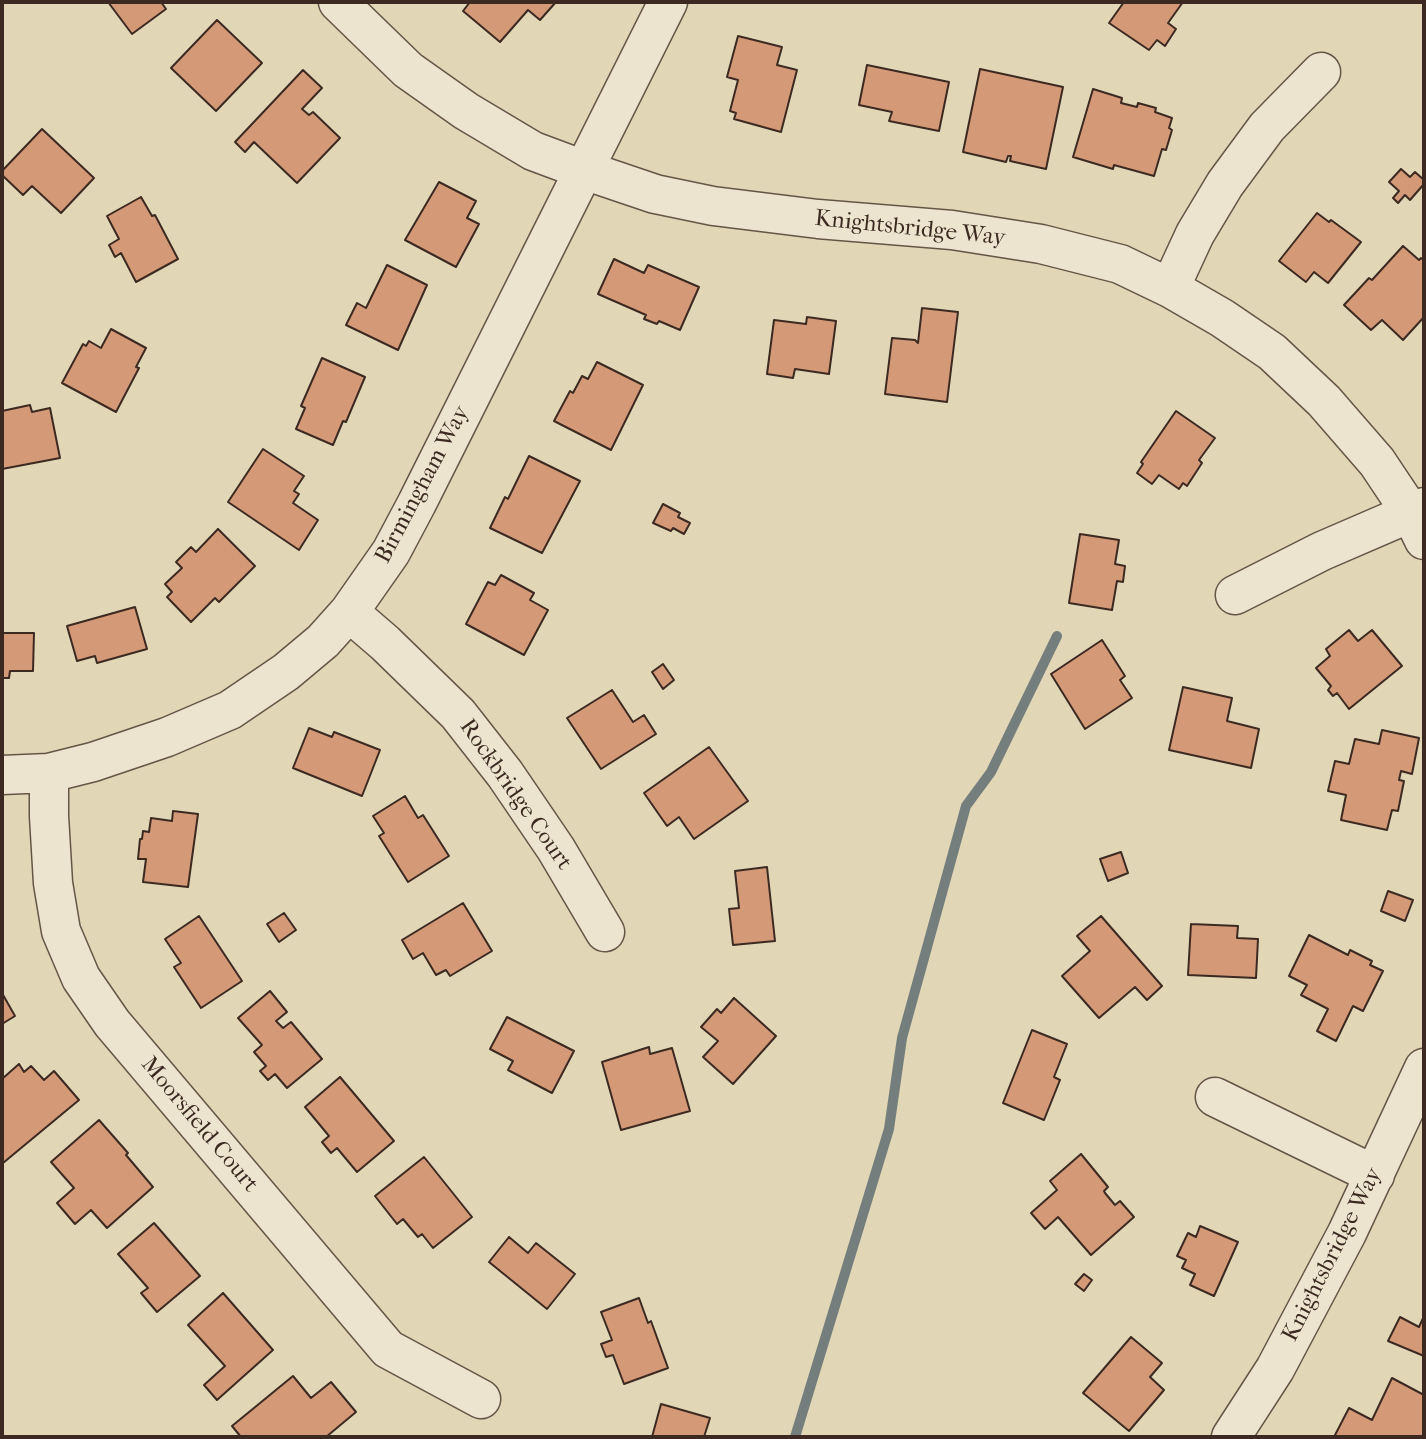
<!DOCTYPE html>
<style>
body{margin:0}
#map{position:relative;width:1426px;height:1439px;overflow:hidden;background:#e1d6b5;font-family:"IM FELL French Canon",serif}
canvas{display:block}
.frame{position:absolute;inset:0;border:4px solid #3c2a22;pointer-events:none}
</style>
<div id="map">
<canvas width="1426" height="1439"></canvas>
<div class="frame"></div>
</div>
<script>
const g = document.querySelector('canvas').getContext('2d');
g.lineJoin = 'round';
function toPath(rows) {
  const path = new Path2D();
  for (const r of rows) {
    path.moveTo(r[0], r[1]);
    for (let i = 2; i < r.length; i += 2) path.lineTo(r[i], r[i + 1]);
  }
  return path;
}
function trace(path, color, width, dash) {
  g.strokeStyle = color;
  g.lineWidth = width;
  g.lineCap = dash ? 'butt' : 'round';
  g.setLineDash(dash || []);
  g.stroke(path);
}
function fillPath(path, color) {
  g.fillStyle = color;
  g.fill(path, 'evenodd');
}
function drawText(font, color, halo, rows, align = 'center') {
  g.font = font + ' "IM FELL French Canon",serif';
  g.lineWidth = 7;
  g.setLineDash([]);
  g.textBaseline = 'middle';
  g.strokeStyle = halo;
  g.fillStyle = color;
  for (const [text, x, y, turn = 0] of rows) {
    g.save();
    g.translate(x, y);
    g.rotate((+turn || 0) * Math.PI / 180);
    g.textAlign = isNaN(turn) ? turn : align;
    if (halo) g.strokeText(text, 0, 0);
    g.fillText(text, 0, 0);
    g.restore();
  }
}
trace(toPath([
 [795,1437,889,1129,902,1038,966,806,991,772,1057,636]
]), '#747e7d', 10);
const building = toPath([
 [108,2,161,2,166,9,132,34,108,2],
 [470,2,556,2,540,20,528,10,500,42,463,11,470,2],
 [1124,2,1183,2,1168,23,1176,29,1165,46,1157,40,1149,50,1109,23,1124,2],
 [217,20,262,63,216,111,171,68,217,20],
 [738,36,782,47,777,65,797,70,781,132,734,119,736,113,730,111,738,80,727,77,738,36],
 [867,65,949,82,939,131,889,121,892,112,859,105,867,65],
 [980,69,1063,87,1046,169,1010,161,1011,156,1008,156,1006,162,963,152,980,69],
 [303,70,322,88,302,109,309,115,313,112,340,138,297,183,254,142,245,152,235,142,303,70],
 [1093,89,1122,98,1121,103,1137,107,1138,103,1156,108,1155,112,1172,118,1169,128,1172,130,1166,150,1162,149,1154,176,1114,165,1113,169,1073,157,1093,89],
 [42,129,94,178,61,213,32,186,23,195,2,175,2,171,42,129],
 [1401,169,1410,177,1415,172,1424,180,1424,184,1410,200,1405,195,1398,203,1393,198,1399,191,1389,182,1401,169],
 [439,182,476,201,467,218,479,224,456,267,405,240,439,182],
 [141,197,152,216,155,215,178,259,136,282,121,253,115,257,109,245,119,239,107,216,141,197],
 [1317,213,1329,222,1331,220,1361,242,1328,283,1314,272,1306,282,1279,261,1317,213],
 [1403,246,1419,260,1421,258,1424,260,1424,317,1403,340,1382,320,1371,330,1344,305,1369,278,1372,280,1403,246],
 [614,259,644,273,648,265,699,287,680,330,659,321,657,324,644,319,646,315,598,294,614,259],
 [387,265,427,285,398,350,346,325,357,303,366,308,387,265],
 [922,308,958,312,947,402,885,394,892,338,915,340,918,343,922,308],
 [807,317,836,321,829,374,795,369,793,378,767,374,774,320,806,324,807,317],
 [111,329,146,348,136,367,139,368,116,412,62,383,83,344,86,346,89,341,101,348,111,329],
 [322,358,365,377,346,422,343,421,333,445,296,429,305,408,301,406,322,358],
 [597,362,643,385,611,450,554,421,570,391,573,393,582,376,588,379,597,362],
 [30,405,32,412,50,408,60,458,2,469,2,411,30,405],
 [1176,411,1215,438,1199,460,1202,463,1187,486,1183,483,1179,489,1159,475,1152,484,1137,473,1143,464,1141,462,1176,411],
 [263,449,304,476,294,491,299,494,293,503,318,520,299,550,228,502,263,449],
 [529,456,580,481,542,553,490,528,505,497,508,499,529,456],
 [663,504,680,513,678,517,690,523,684,534,673,528,671,531,653,523,663,504],
 [218,529,255,566,219,602,215,598,191,622,167,597,172,592,165,584,182,568,176,562,191,547,196,552,218,529],
 [1080,534,1119,540,1115,564,1125,566,1123,582,1117,581,1112,610,1069,603,1080,534],
 [501,575,534,593,530,600,548,610,524,655,466,624,488,582,495,585,501,575],
 [135,607,147,649,97,663,95,656,77,661,67,626,135,607],
 [1349,630,1358,641,1372,630,1402,666,1349,709,1337,693,1333,696,1328,690,1331,686,1316,668,1330,656,1326,649,1349,630],
 [2,633,34,633,33,671,10,671,9,678,2,678,2,633],
 [1102,640,1125,676,1120,680,1132,698,1085,729,1051,674,1102,640],
 [663,664,674,680,663,689,652,672,663,664],
 [1183,687,1232,698,1227,721,1259,729,1251,768,1169,750,1183,687],
 [612,690,633,722,644,715,656,734,601,769,567,718,612,690],
 [309,728,332,737,334,732,380,750,362,796,293,768,309,728],
 [1382,730,1419,738,1412,774,1401,771,1399,780,1404,781,1398,811,1392,810,1387,830,1341,820,1346,795,1328,791,1335,761,1349,764,1355,739,1379,744,1382,730],
 [709,747,748,801,694,839,679,817,667,826,644,793,709,747],
 [405,796,418,818,423,815,449,856,408,882,379,836,384,833,373,816,405,796],
 [173,811,198,814,188,887,143,882,146,859,138,859,140,839,142,839,143,831,149,832,151,818,172,821,173,811],
 [1121,852,1128,873,1108,881,1100,859,1121,852],
 [767,867,775,941,733,945,729,909,739,908,735,871,767,867],
 [1388,891,1413,900,1405,921,1381,911,1388,891],
 [463,903,492,951,450,976,446,970,436,975,423,953,413,959,402,940,463,903],
 [284,913,296,930,279,942,267,924,284,913],
 [199,916,242,981,201,1008,174,967,181,963,165,939,199,916],
 [1101,916,1162,986,1147,1000,1135,987,1099,1018,1062,976,1090,951,1077,936,1101,916],
 [1191,924,1238,926,1237,938,1258,939,1256,978,1188,975,1191,924],
 [1309,935,1348,955,1350,950,1372,961,1370,965,1383,971,1363,1011,1353,1006,1336,1041,1317,1031,1328,1009,1301,995,1307,985,1289,976,1309,935],
 [270,991,287,1012,276,1021,283,1028,291,1022,322,1059,287,1088,275,1074,268,1080,260,1071,266,1066,254,1052,262,1045,238,1018,270,991],
 [2,993,15,1016,2,1024,2,993],
 [734,998,776,1036,733,1084,703,1057,718,1041,701,1027,717,1009,721,1013,734,998],
 [507,1017,574,1051,552,1093,508,1070,513,1061,490,1049,507,1017],
 [1032,1030,1067,1044,1054,1077,1060,1080,1044,1120,1003,1103,1032,1030],
 [649,1047,650,1054,672,1048,690,1111,621,1130,602,1062,649,1047],
 [19,1064,24,1072,31,1066,44,1080,54,1071,79,1100,3,1163,2,1079,19,1064],
 [340,1077,394,1141,357,1172,337,1148,331,1153,322,1142,329,1136,305,1107,340,1077],
 [99,1120,128,1153,126,1155,153,1187,107,1228,91,1210,75,1224,57,1203,74,1188,51,1162,99,1120],
 [1081,1154,1108,1187,1104,1191,1105,1193,1115,1205,1120,1201,1134,1217,1091,1255,1058,1217,1045,1229,1031,1213,1057,1190,1050,1181,1081,1154],
 [424,1157,472,1217,433,1248,422,1234,418,1237,403,1219,397,1224,375,1196,424,1157],
 [154,1223,200,1276,157,1312,141,1293,148,1288,118,1254,154,1223],
 [1200,1226,1238,1242,1214,1296,1190,1285,1195,1274,1182,1268,1186,1260,1177,1256,1188,1233,1196,1237,1200,1226],
 [509,1237,528,1253,536,1243,575,1274,547,1309,489,1262,509,1237],
 [1084,1274,1092,1280,1084,1291,1075,1284,1084,1274],
 [223,1293,273,1350,217,1400,204,1385,225,1366,188,1325,223,1293],
 [639,1298,648,1323,651,1321,668,1368,624,1384,613,1355,606,1357,601,1344,612,1340,601,1312,639,1298],
 [1424,1316,1424,1356,1388,1341,1400,1317,1419,1327,1424,1316],
 [1131,1337,1162,1363,1150,1377,1164,1390,1129,1431,1083,1393,1131,1337],
 [293,1376,311,1398,331,1382,356,1412,326,1437,241,1437,232,1426,293,1376],
 [1392,1378,1424,1395,1424,1437,1334,1437,1349,1408,1372,1420,1392,1378],
 [661,1404,710,1418,704,1437,652,1437,661,1404]
]);
fillPath(building, '#d49a77');
trace(building, '#3c2a22', 2);
const minor = toPath([
 [338,2,408,70,466,111,533,151,584,170,655,194,713,206,818,219,952,230,1041,244,1120,264,1170,288,1222,318,1272,352,1324,401,1377,462,1411,513,1424,540],
 [1170,288,1195,234,1225,184,1267,127,1321,72],
 [1235,595,1322,551,1424,507],
 [349,612,385,643,458,714,505,774,556,849,605,932],
 [49,773,49,816,53,883,61,931,81,978,112,1023,388,1349,481,1399],
 [2,775,49,773,93,762,167,737,230,710,286,672,323,641,349,612,391,552,417,503,668,2],
 [1215,1097,1375,1175],
 [1231,1437,1275,1369,1347,1233,1424,1068]
]);
trace(minor, '#655547', 41);
trace(minor, '#ece4cf', 38);
drawText('23px', '#3c2a22', '#ece4cf', [
 ["Knightsbridge Way",910,229,6],
 ["Birmingham Way",423,485,-62],
 ["Rockbridge Court",515,795,55],
 ["Moorsfield Court",199,1125,50],
 ["Knightsbridge Way",1333,1255,-63]
]);
</script>
